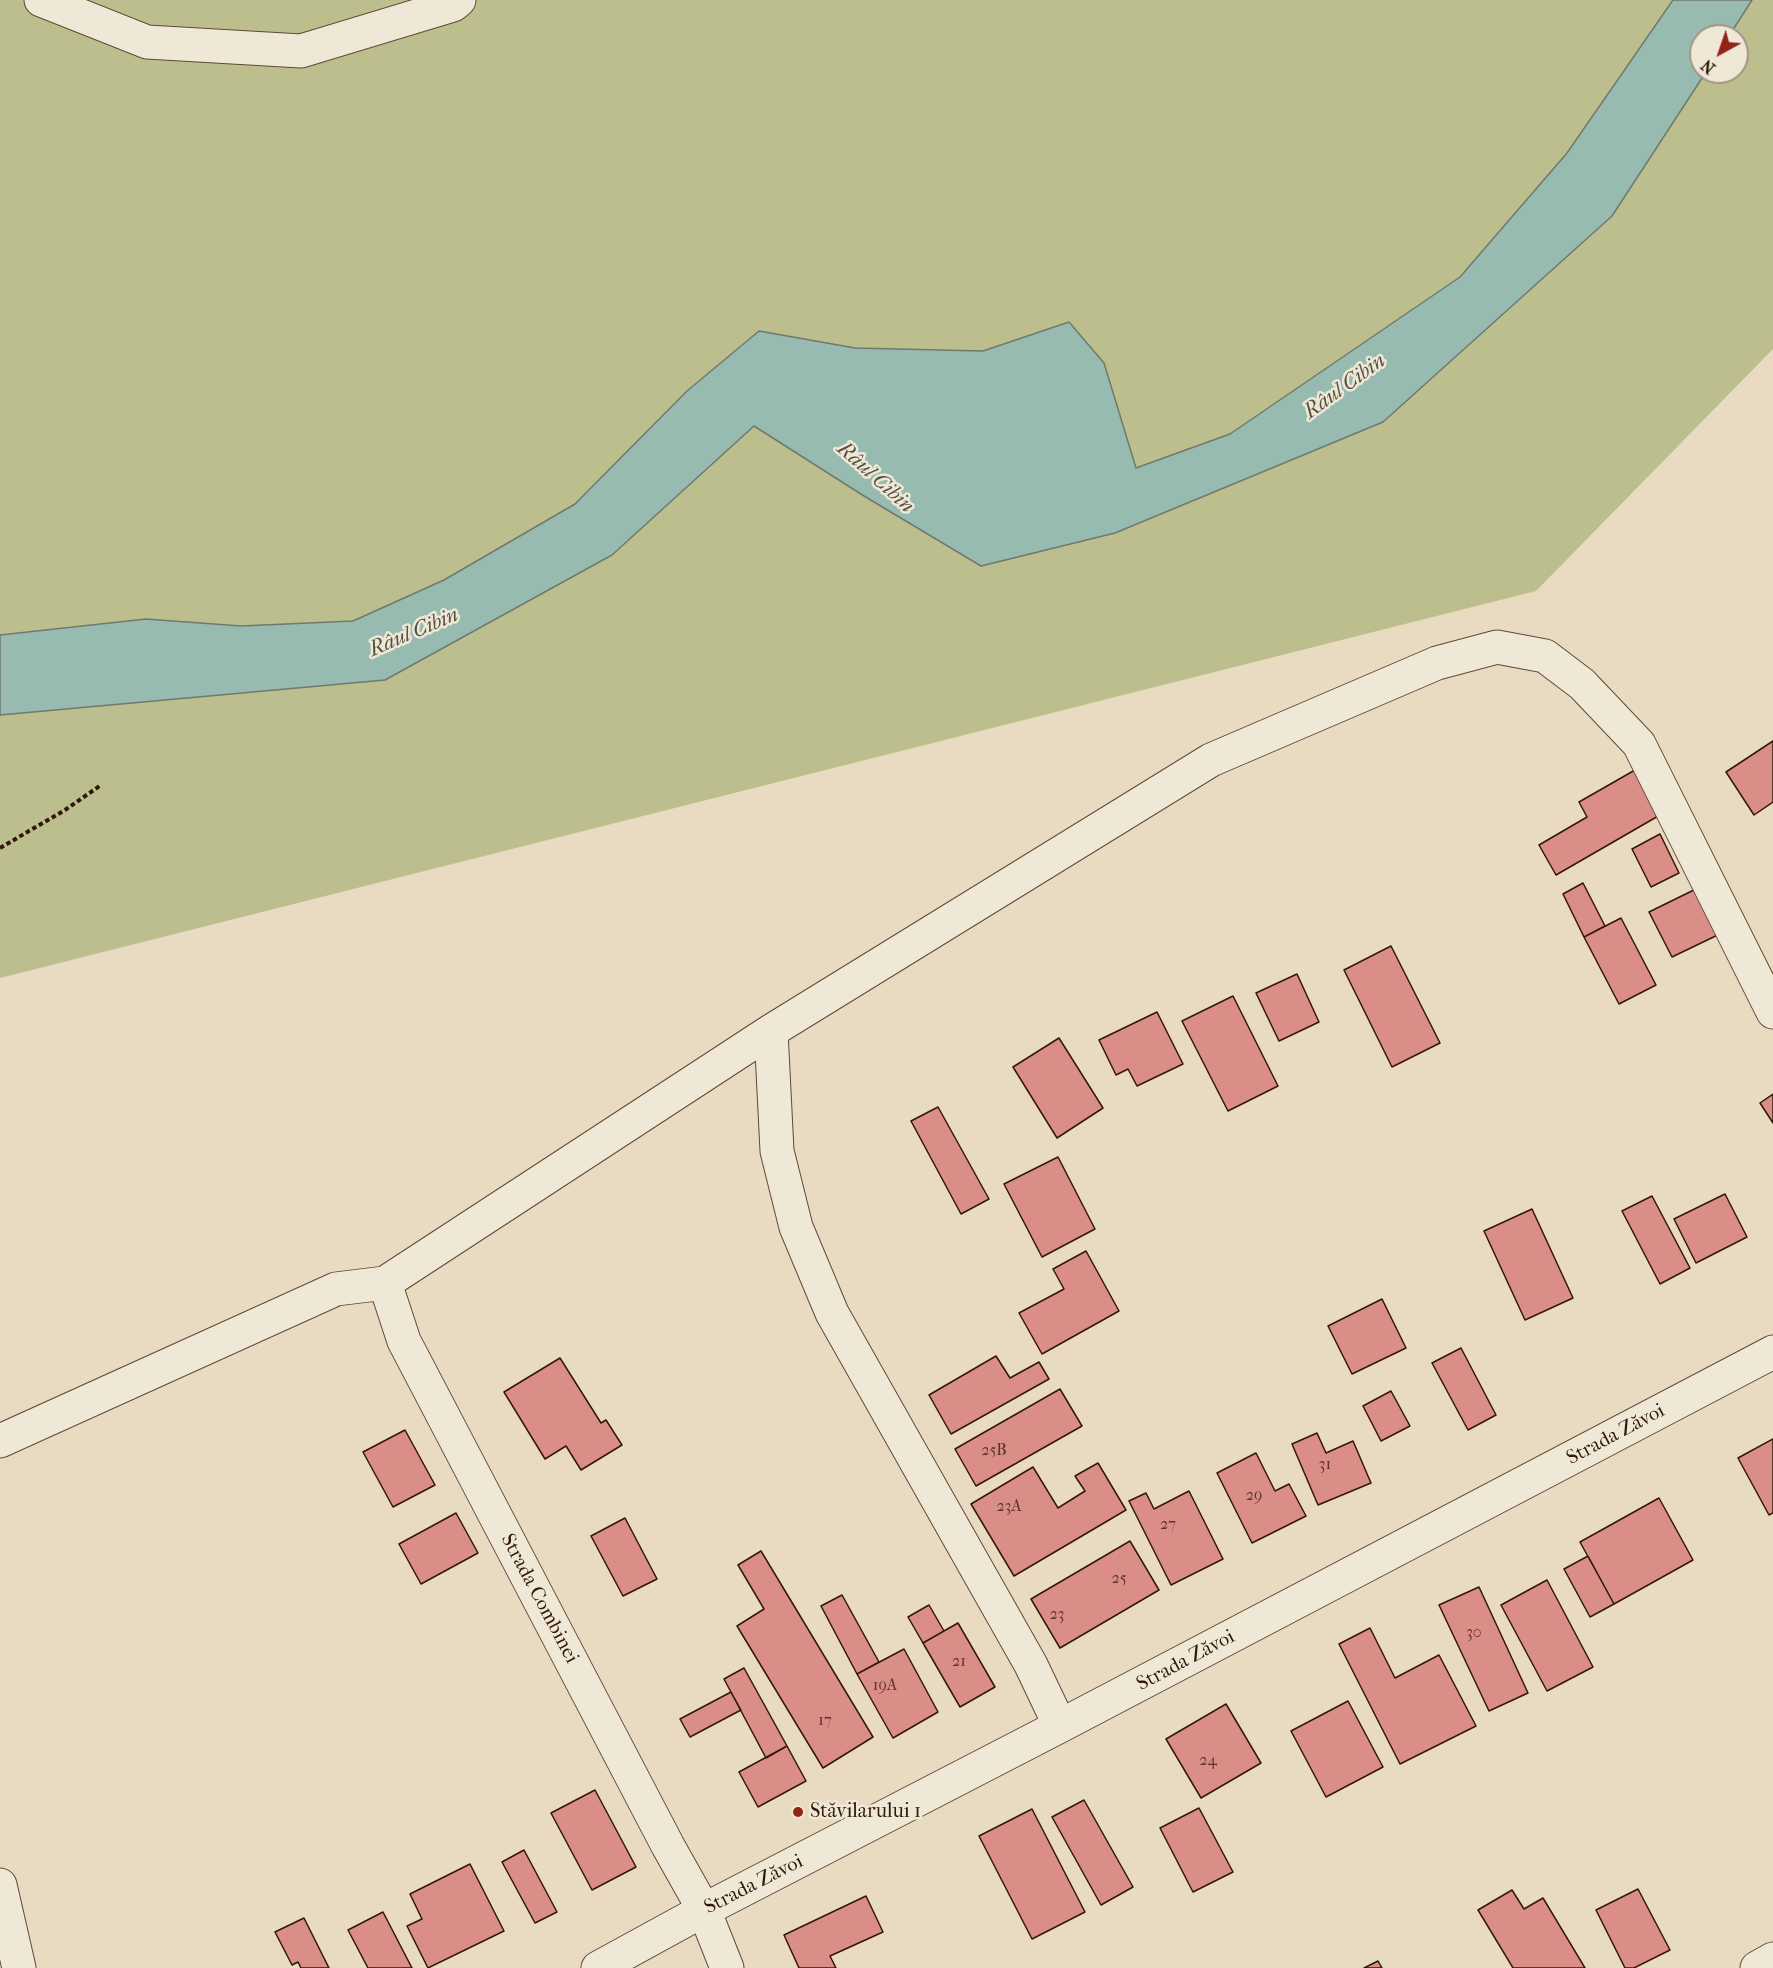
<!DOCTYPE html>
<meta charset="utf-8">
<style>
body{margin:0}
#map{position:relative;width:1773px;height:1968px;overflow:hidden;background:#e8dbc1;font-family:"IM FELL French Canon",serif}
canvas{display:block}
.north{position:absolute;left:1689px;top:24px;width:60px;height:60px;box-sizing:border-box;background:#f0e8d7;border:2px solid #a49584;border-radius:50%;rotate:220deg;font-size:16px;font-weight:700;line-height:24px;text-align:center;color:#321808}
.north::after{content:'';display:block;margin:auto;width:21px;height:27px;background:#8f2418;clip-path:polygon(50% 0,100% 100%,50% 72%,0 100%)}
</style>
<div id="map">
<canvas width="1773" height="1968"></canvas>
<div class="north">N</div>
</div>
<script>
const g = document.querySelector('canvas').getContext('2d');
g.lineJoin = 'round';
function fillPath(path, color) {
  g.fillStyle = color;
  g.fill(path, 'evenodd');
}
function toPath(rows) {
  const path = new Path2D();
  for (const r of rows) {
    path.moveTo(r[0], r[1]);
    for (let i = 2; i < r.length; i += 2) path.lineTo(r[i], r[i + 1]);
  }
  return path;
}
function trace(path, color, width, dash) {
  g.strokeStyle = color;
  g.lineWidth = width;
  g.lineCap = dash ? 'butt' : 'round';
  g.setLineDash(dash || []);
  g.stroke(path);
}
function drawText(font, color, halo, rows, align = 'center') {
  g.font = font + ' "IM FELL French Canon",serif';
  g.lineWidth = 5;
  g.setLineDash([]);
  g.textBaseline = 'middle';
  g.strokeStyle = halo;
  g.fillStyle = color;
  for (const [text, x, y, turn = 0] of rows) {
    g.save();
    g.translate(x, y);
    g.rotate((+turn || 0) * Math.PI / 180);
    g.textAlign = isNaN(turn) ? turn : align;
    if (halo) g.strokeText(text, 0, 0);
    g.fillText(text, 0, 0);
    g.restore();
  }
}
fillPath(toPath([
 [0,0,1773,0,1773,349,1536,591,0,978],
 [1701,36,1737,36,1737,72,1701,72]
]), '#bdbe8e');
const water = toPath([
 [1673,0,1752,0,1729,36,1701,36,1701,72,1706,72,1612,216,1383,422,1115,533,981,566,864,496,754,426,612,555,385,680,0,715,0,635,146,619,241,626,353,621,444,580,575,504,687,391,759,331,855,348,983,351,1069,322,1104,363,1136,468,1230,434,1460,277,1567,153,1673,0]
]);
fillPath(water, '#97bbb1');
trace(water, '#6f7a6d', 1.5);
const building = toPath([
 [1773,741,1773,802,1754,815,1726,772,1773,741],
 [1635,770,1660,815,1556,875,1539,845,1587,817,1579,802,1635,770],
 [1660,834,1679,873,1651,887,1632,849,1660,834],
 [1583,883,1605,926,1584,937,1563,894,1583,883],
 [1704,885,1726,931,1672,957,1649,912,1704,885],
 [1621,918,1656,985,1619,1004,1584,937,1621,918],
 [1391,946,1440,1043,1392,1067,1344,970,1391,946],
 [1297,974,1319,1022,1279,1041,1256,993,1297,974],
 [1233,996,1278,1086,1228,1111,1182,1021,1233,996],
 [1157,1012,1183,1064,1137,1086,1128,1069,1116,1075,1099,1040,1157,1012],
 [1059,1038,1103,1108,1057,1138,1013,1067,1059,1038],
 [1773,1094,1773,1123,1760,1103,1773,1094],
 [938,1107,989,1199,961,1214,911,1121,938,1107],
 [1058,1157,1095,1229,1042,1257,1004,1184,1058,1157],
 [1725,1194,1747,1237,1696,1263,1674,1219,1725,1194],
 [1652,1196,1690,1268,1660,1284,1622,1211,1652,1196],
 [1532,1209,1573,1298,1525,1320,1484,1231,1532,1209],
 [1086,1251,1119,1311,1042,1354,1019,1313,1064,1289,1053,1269,1086,1251],
 [1382,1299,1406,1348,1352,1374,1328,1326,1382,1299],
 [1461,1348,1496,1415,1468,1430,1432,1363,1461,1348],
 [996,1356,1010,1378,1039,1362,1049,1379,951,1434,929,1395,996,1356],
 [560,1358,601,1423,606,1420,622,1445,581,1470,566,1446,545,1459,504,1392,560,1358],
 [1060,1389,1082,1426,976,1486,955,1449,1060,1389],
 [1391,1391,1410,1426,1381,1441,1363,1406,1391,1391],
 [405,1430,435,1485,393,1507,363,1452,405,1430],
 [1317,1433,1326,1453,1353,1441,1371,1483,1318,1505,1292,1444,1317,1433],
 [1773,1439,1773,1513,1769,1515,1738,1458,1773,1439],
 [1256,1453,1275,1491,1289,1484,1306,1516,1252,1543,1217,1473,1256,1453],
 [1098,1463,1126,1510,1014,1576,971,1504,1033,1467,1058,1508,1085,1491,1075,1476,1098,1463],
 [1189,1491,1223,1559,1171,1585,1129,1501,1146,1493,1154,1509,1189,1491],
 [1659,1498,1693,1560,1614,1604,1580,1542,1659,1498],
 [456,1513,478,1553,421,1584,399,1544,456,1513],
 [625,1518,657,1579,623,1596,591,1536,625,1518],
 [1130,1541,1159,1590,1060,1648,1031,1599,1130,1541],
 [761,1551,873,1737,823,1768,737,1626,764,1609,738,1565,761,1551],
 [1588,1556,1614,1604,1590,1617,1564,1569,1588,1556],
 [1547,1580,1593,1667,1547,1691,1501,1605,1547,1580],
 [1479,1587,1528,1693,1489,1711,1439,1605,1479,1587],
 [842,1595,879,1662,857,1674,821,1606,842,1595],
 [929,1605,944,1631,923,1643,908,1617,929,1605],
 [958,1623,995,1687,960,1707,923,1643,958,1623],
 [1370,1628,1395,1678,1439,1655,1476,1726,1400,1764,1339,1644,1370,1628],
 [904,1649,938,1712,893,1738,857,1674,904,1649],
 [744,1668,787,1746,766,1758,724,1679,744,1668],
 [731,1692,741,1710,690,1737,680,1719,731,1692],
 [1348,1701,1383,1767,1326,1797,1291,1731,1348,1701],
 [1226,1704,1261,1763,1201,1798,1166,1739,1226,1704],
 [787,1746,806,1781,758,1807,739,1772,787,1746],
 [595,1790,636,1867,592,1890,551,1813,595,1790],
 [1084,1800,1133,1887,1101,1905,1052,1817,1084,1800],
 [1199,1808,1233,1872,1193,1892,1160,1828,1199,1808],
 [1032,1809,1085,1912,1032,1939,979,1836,1032,1809],
 [524,1850,557,1912,535,1923,502,1862,524,1850],
 [470,1864,504,1931,428,1968,407,1926,422,1919,410,1894,470,1864],
 [1638,1889,1670,1950,1634,1968,1625,1968,1596,1910,1638,1889],
 [1512,1890,1524,1909,1543,1898,1585,1968,1513,1968,1478,1910,1512,1890],
 [866,1896,883,1932,830,1956,836,1968,799,1968,784,1935,866,1896],
 [383,1912,412,1968,368,1968,348,1930,383,1912],
 [304,1918,329,1968,301,1968,298,1962,292,1965,275,1932,304,1918],
 [1378,1961,1382,1968,1364,1968,1378,1961]
]);
fillPath(building, '#db8d88');
trace(building, '#321808', 1.5);
const minor = toPath([
 [41,0,147,42,301,51,453,5,459,0],
 [771,1031,777,1151,796,1227,832,1313,1031,1665,1060,1726],
 [385,1283,404,1341,668,1846,704,1910,727,1968],
 [0,1441,336,1289,385,1283,771,1031,1211,760,1437,663,1497,647,1545,656,1582,684,1639,744,1773,1012],
 [0,1885,19,1968],
 [598,1968,704,1910,1060,1726,1773,1352],
 [1757,1968,1773,1959]
]);
trace(minor, '#604936', 35);
trace(toPath([
 [0,848,65,810,101,785]
]), '#321808', 4, [4.5, 3]);
trace(minor, '#f0e8d7', 33);
for (const [x, y, r, color] of [
 [798,1812,6,"#8f2418"]
]) {
  const dot = new Path2D();
  dot.arc(x, y, r, 0, 2 * Math.PI);
  g.fillStyle = color;
  g.fill(dot);
  trace(dot, '#f0e8d7', 2);
}
drawText('16px', '#5c3528', null, [
 ["25B",994,1451],
 ["31",1325,1465],
 ["29",1254,1496],
 ["23A",1009,1507],
 ["27",1168,1525],
 ["25",1119,1579],
 ["23",1057,1615],
 ["30",1474,1633],
 ["21",959,1662],
 ["19A",885,1686],
 ["17",825,1721],
 ["24",1208,1761]
]);
drawText('20px', '#321808', '#f0e8d7', [
 ["Strada Zăvoi",1616,1435,-28],
 ["Strada Combinei",539,1599,62],
 ["Strada Zăvoi",1186,1661,-28],
 ["Strada Zăvoi",754,1885,-27]
]);
drawText('20px', '#321808', '#f0e8d7', [
 ["Stăvilarului 1",810,1812]
], 'left');
drawText('italic 21px', '#555143', '#f0e8d7', [
 ["Râul Cibin",1345,387,-36],
 ["Râul Cibin",875,478,42],
 ["Râul Cibin",414,633,-23]
]);
</script>
